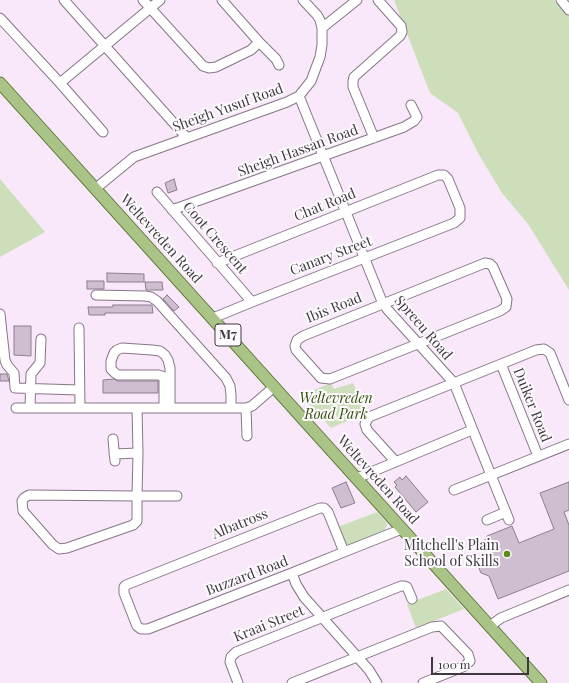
<!DOCTYPE html>
<style>
body{margin:0}
#map{position:relative;width:569px;height:683px;overflow:hidden;background:#f9e8fa;font-family:"Playfair Display",serif}
canvas{display:block}
.scale{position:absolute;left:431px;top:657px;width:98px;height:18px;box-sizing:border-box;border:2px solid #3f383f;border-top:0;padding-left:5px;font-size:12px;line-height:14px;white-space:nowrap;color:#3f383f;-webkit-text-stroke:3px #fdfafe;paint-order:stroke}
</style>
<div id="map">
<canvas width="569" height="683"></canvas>
<div class="scale">100 m</div>
</div>
<script>
const g = document.querySelector('canvas').getContext('2d');
g.lineJoin = 'round';
function fillPath(path, color) {
  g.fillStyle = color;
  g.fill(path, 'evenodd');
}
function toPath(rows) {
  const path = new Path2D();
  for (const r of rows) {
    path.moveTo(r[0], r[1]);
    for (let i = 2; i < r.length; i += 2) path.lineTo(r[i], r[i + 1]);
  }
  return path;
}
function trace(path, color, width, dash) {
  g.strokeStyle = color;
  g.lineWidth = width;
  g.lineCap = dash ? 'butt' : 'round';
  g.setLineDash(dash || []);
  g.stroke(path);
}
function drawText(font, color, halo, rows, align = 'center') {
  g.font = font + ' "Playfair Display",serif';
  g.lineWidth = 4;
  g.setLineDash([]);
  g.textBaseline = 'middle';
  g.strokeStyle = halo;
  g.fillStyle = color;
  for (const [text, x, y, turn = 0] of rows) {
    g.save();
    g.translate(x, y);
    g.rotate((+turn || 0) * Math.PI / 180);
    g.textAlign = isNaN(turn) ? turn : align;
    if (halo) g.strokeText(text, 0, 0);
    g.fillText(text, 0, 0);
    g.restore();
  }
}
fillPath(toPath([
 [394,0,554,0,569,17,569,290,528,224,502,193,478,153,458,113,430,93],
 [0,179,45,232,0,257],
 [331,383,334,389,353,383,364,408,355,413,357,417,331,428,301,395],
 [377,512,386,522,387,525,385,530,350,545,345,544,338,527],
 [446,589,464,609,416,628,407,604]
]), '#ccdfba');
const building = toPath([
 [174,179,177,190,168,193,165,183,174,179],
 [107,273,144,274,144,282,107,282,107,273],
 [87,281,104,281,104,289,87,289,87,281],
 [145,282,162,282,163,290,146,290,145,282],
 [167,295,179,307,174,311,163,299,167,295],
 [113,305,152,305,153,313,105,313,105,315,89,315,88,307,113,307,113,305],
 [14,326,31,326,31,356,14,355,14,326],
 [0,374,7,374,9,381,0,381,0,374],
 [114,379,118,381,158,381,158,393,103,393,103,380,114,379],
 [406,476,428,502,416,512,395,487,397,485,394,482,400,477,402,480,406,476],
 [346,482,355,503,341,508,332,488,346,482],
 [569,482,569,510,564,512,569,525,569,571,498,599,489,576,481,573,478,566,489,561,480,542,487,539,487,536,512,526,519,543,554,529,540,493,569,482]
]);
fillPath(building, '#cebed0');
trace(building, '#8d7e8e', 1);
const minor = toPath([
 [64,0,187,138],
 [143,0,203,66,209,68,216,67,251,50,259,42],
 [222,0,259,42,276,59,279,65],
 [561,0,569,10],
 [0,18,60,83,103,132],
 [322,28,357,0],
 [60,83,160,0],
 [299,96,381,299,387,309,454,383,509,520],
 [374,138,353,87,353,81,354,77,400,36,402,32,401,26,378,0],
 [95,189,134,157,287,102,299,96,311,81,320,57,322,45,322,28,320,20,317,15,303,0],
 [157,192,252,302],
 [172,210,404,127,414,121,417,117,411,105],
 [485,263,490,264,493,267,507,299,506,307,500,311,330,379,321,378,296,350,295,346,297,340,303,336,485,263],
 [96,295,145,296,151,297,157,301,226,378,230,386,231,395,231,408],
 [0,314,5,360,7,365,14,373,15,388,79,390],
 [213,318,252,302,454,223,460,218,460,208,448,179,444,175,438,175,217,263],
 [79,328,80,408],
 [501,364,538,456],
 [16,408,246,408,252,406,274,387],
 [30,408,31,374,40,363,41,339],
 [137,408,138,453,137,496,137,521,133,525,67,548,59,549,53,545,23,511,22,501,24,498,29,495,137,496,177,496],
 [164,408,164,377,159,375,118,375,115,373,111,369,111,361,114,353,117,350,122,348,152,350,160,351,165,355,168,360,170,368,170,408],
 [246,408,247,436],
 [113,439,115,461],
 [114,454,138,453],
 [395,461,367,430,365,424,369,417,536,350,544,349,550,353,569,400],
 [357,478,472,430],
 [454,490,569,444],
 [487,520,506,512],
 [344,552,328,512,324,508,320,508,126,585,124,587,124,593,137,626,141,629,148,629,292,573,344,552,402,529],
 [292,573,296,584,304,597,369,670,377,683],
 [490,626,501,618,569,590],
 [238,683,230,662,231,657,236,652,401,586,404,586,407,587,412,599],
 [292,683,432,627,441,626,468,654,470,661,465,666,423,683]
]);
const major = toPath([
 [0,83,541,683]
]);
trace(minor, '#857686', 11);
trace(major, '#5f7a39', 13);
trace(minor, '#fff', 9);
trace(major, '#a9c486', 11);
for (const [x, y, r, color] of [
 [507,554,4,"#5d8a1b"]
]) {
  const dot = new Path2D();
  dot.arc(x, y, r, 0, 2 * Math.PI);
  g.fillStyle = color;
  g.fill(dot);
  trace(dot, '#fdfafe', 1.5);
}
for (const [x, y, w] of [
 [228,335,26]
]) {
  const box = new Path2D();
  box.roundRect(x - w / 2, y - 11, w, 22, 3);
  g.fillStyle = '#fdfafe';
  g.fill(box);
  trace(box, '#3f383f', 1);
}
drawText('bold 13px', '#3f383f', null, [
 ["M7",228,335]
]);
drawText('14px', '#3f383f', '#fdfafe', [
 ["Sheigh Yusuf Road",228,108,-20],
 ["Sheigh Hassan Road",298,151,-20],
 ["Chat Road",325,205,-22],
 ["Coot Crescent",215,238,49],
 ["Weltevreden Road",161,239,48],
 ["Canary Street",331,256,-21],
 ["Ibis Road",334,308,-22],
 ["Spreeu Road",423,328,49],
 ["Duiker Road",532,405,68],
 ["Weltevreden Road",378,480,48],
 ["Albatross",240,524,-22],
 ["Buzzard Road",247,576,-21],
 ["Kraai Street",269,624,-22]
]);
drawText('italic 14px', '#34500c', '#fdfafe', [
 ["Weltevreden",336,399],
 ["Road Park",336,415]
]);
drawText('14px', '#3f383f', '#fdfafe', [
 ["Mitchell's Plain",499,546],
 ["School of Skills",499,562]
], 'right');
</script>
